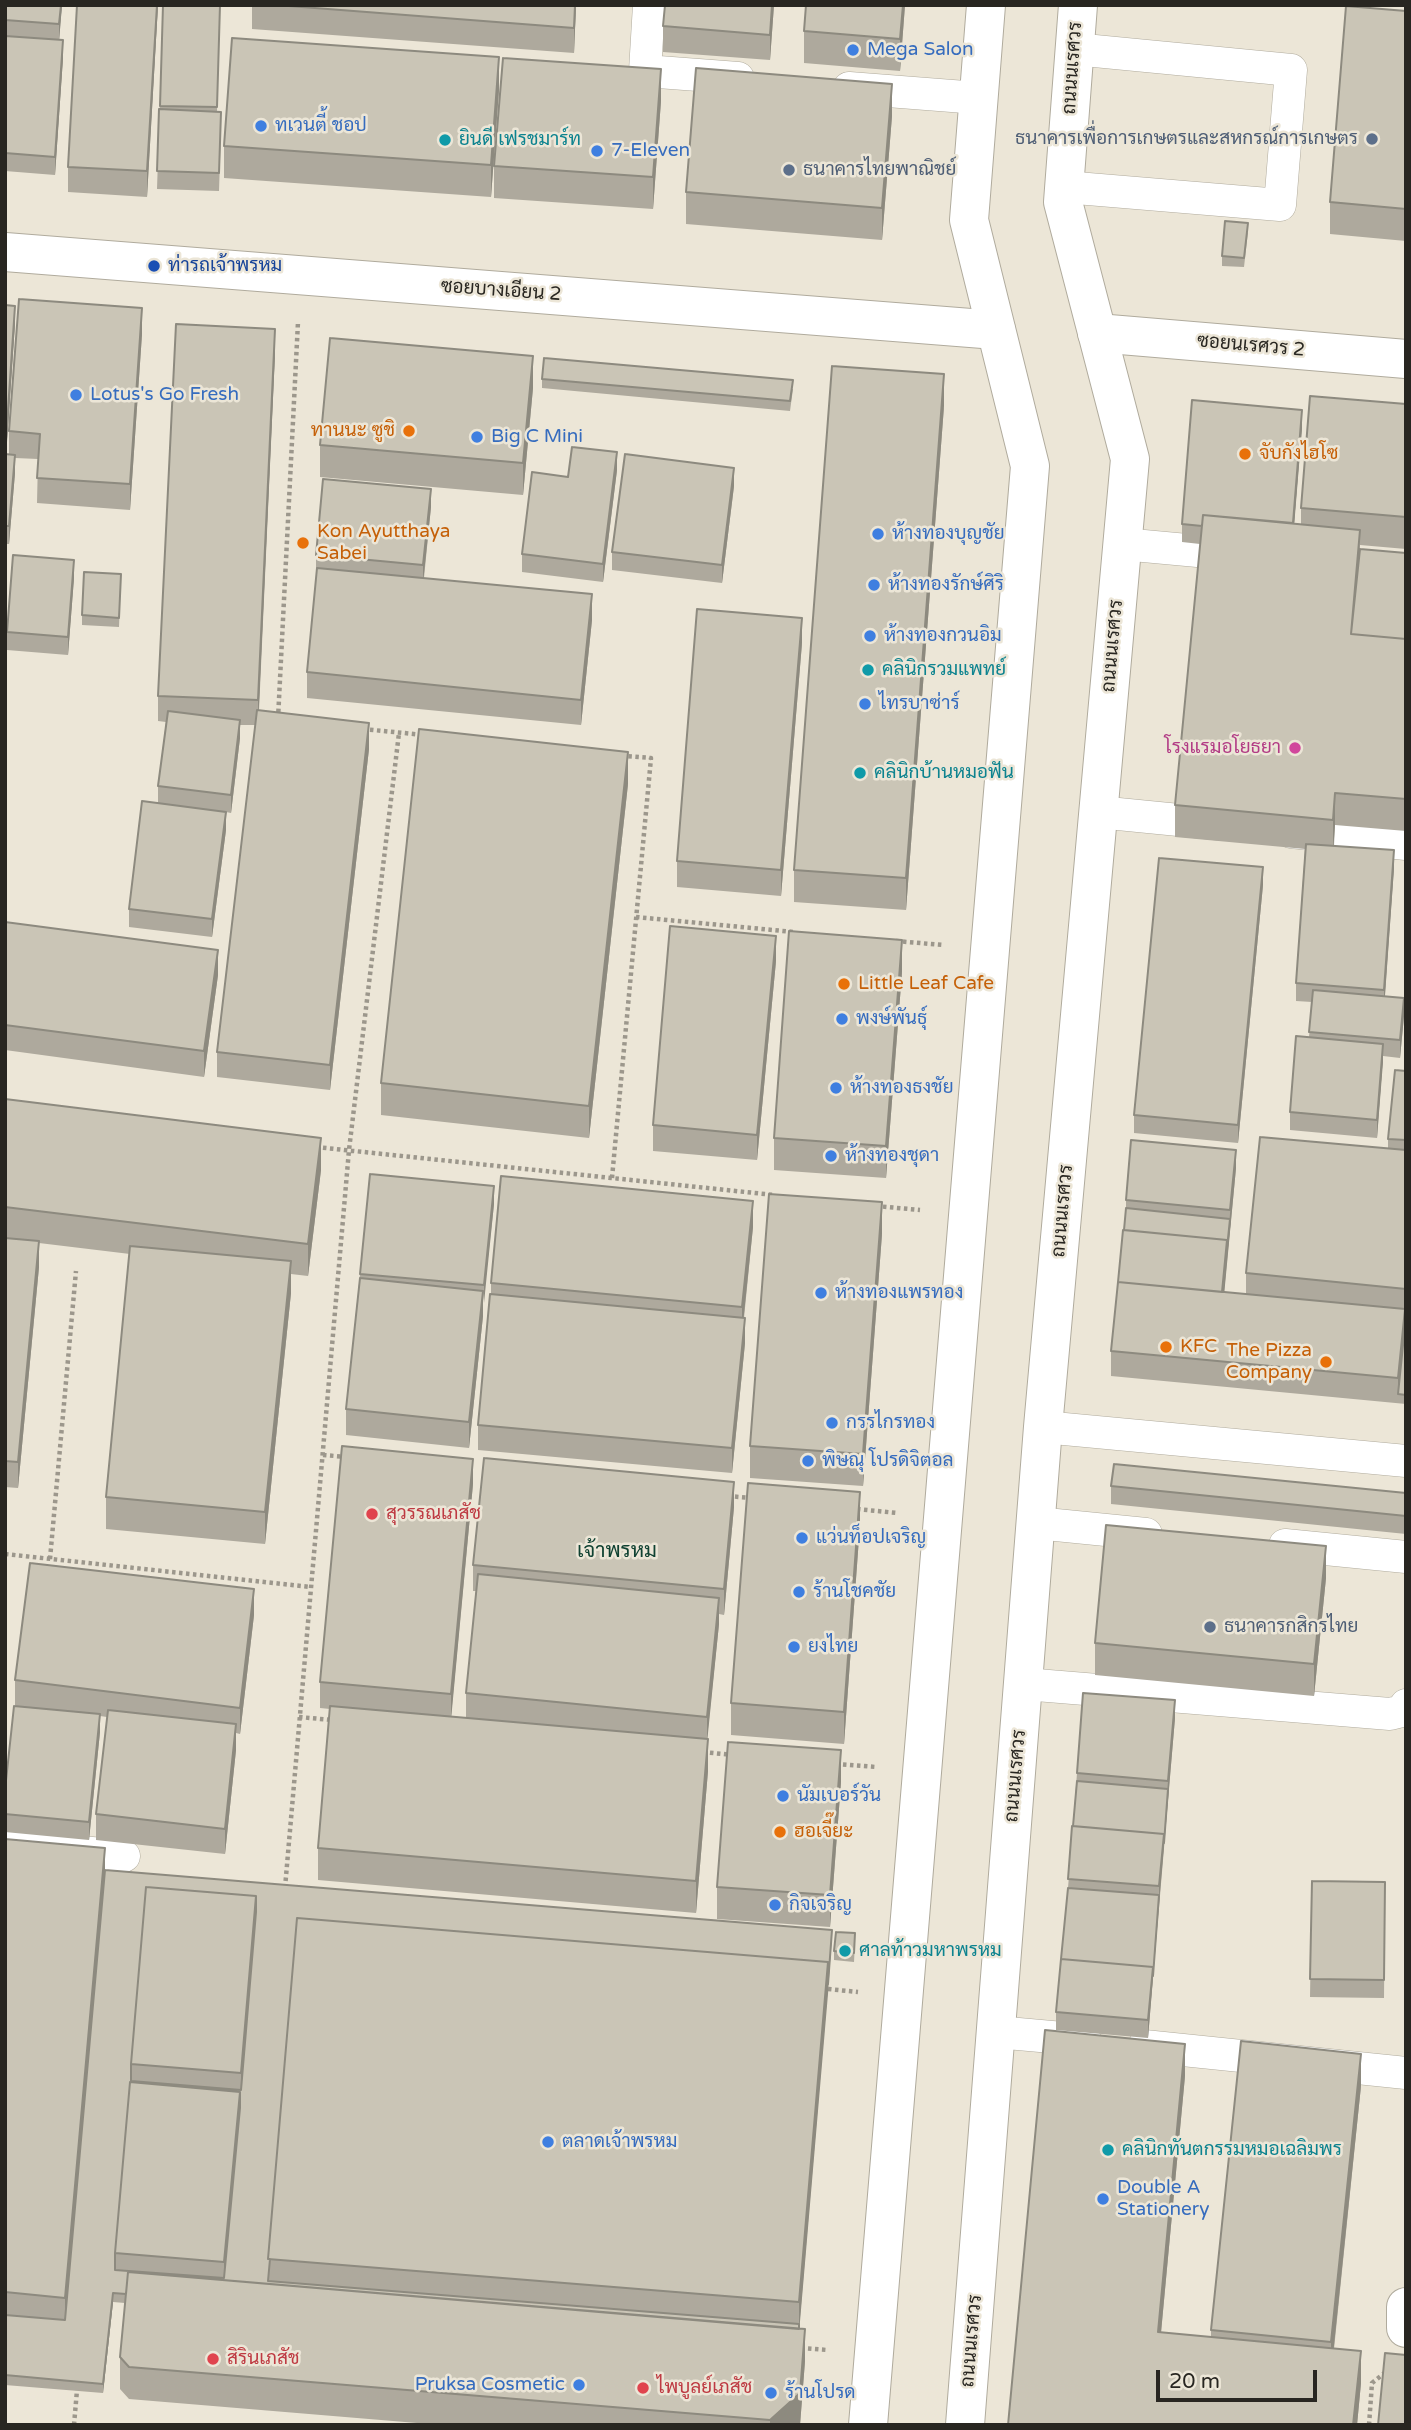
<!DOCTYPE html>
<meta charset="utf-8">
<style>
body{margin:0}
#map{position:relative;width:1411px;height:2430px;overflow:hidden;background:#ece6d7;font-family:"Varela Round",sans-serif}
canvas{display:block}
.frame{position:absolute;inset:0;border:7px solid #282621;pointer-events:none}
.scale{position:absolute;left:1156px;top:2370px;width:161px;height:32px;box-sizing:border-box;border:4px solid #282621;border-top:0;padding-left:9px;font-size:21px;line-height:24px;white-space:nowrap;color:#282621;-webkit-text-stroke:5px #ece6d7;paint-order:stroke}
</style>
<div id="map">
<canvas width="1411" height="2430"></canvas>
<div class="frame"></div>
<div class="scale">20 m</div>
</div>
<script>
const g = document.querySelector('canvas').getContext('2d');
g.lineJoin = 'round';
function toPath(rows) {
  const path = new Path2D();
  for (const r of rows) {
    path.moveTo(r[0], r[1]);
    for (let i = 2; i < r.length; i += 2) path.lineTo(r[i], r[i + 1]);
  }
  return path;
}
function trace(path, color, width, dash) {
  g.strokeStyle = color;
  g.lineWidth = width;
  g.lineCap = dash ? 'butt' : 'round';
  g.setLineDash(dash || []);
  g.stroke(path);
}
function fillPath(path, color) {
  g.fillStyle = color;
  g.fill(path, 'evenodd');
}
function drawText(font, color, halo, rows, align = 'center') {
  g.font = font + ' "Varela Round",Sarabun,sans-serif';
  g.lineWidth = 5;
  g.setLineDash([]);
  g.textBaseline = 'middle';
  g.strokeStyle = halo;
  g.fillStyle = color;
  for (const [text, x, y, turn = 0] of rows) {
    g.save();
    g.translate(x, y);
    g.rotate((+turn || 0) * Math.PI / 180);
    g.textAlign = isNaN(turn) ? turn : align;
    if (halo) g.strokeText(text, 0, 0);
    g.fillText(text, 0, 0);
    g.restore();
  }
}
const lane = toPath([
 [649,5,645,71,738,78],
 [849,88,978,98],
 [1064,187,1280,205,1291,70,1074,49],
 [1122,544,1241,555],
 [1098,812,1219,824],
 [1291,832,1406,844],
 [1043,1427,1406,1461],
 [1036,1523,1146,1534],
 [1285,1545,1406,1557],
 [1024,1684,1390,1714,1402,1711,1406,1705],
 [5,1845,124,1856],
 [996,2032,1085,2040],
 [1144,2046,1406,2073]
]);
const street = toPath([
 [5,252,996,330],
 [1097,333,1406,359],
 [1406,2307,1406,2328]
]);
const secondary = toPath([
 [868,2425,1030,466,969,220,986,5],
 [965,2425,1043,1427,1130,459,1063,202,1078,5]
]);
trace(lane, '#b0ab9d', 33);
trace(street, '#b0ab9d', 40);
trace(secondary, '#b0ab9d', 40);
trace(toPath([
 [278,719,298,322],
 [363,729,424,735],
 [636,917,794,932],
 [896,941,943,945],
 [316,1147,774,1195],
 [612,1178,651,758,624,756],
 [876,1206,920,1210],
 [323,1455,347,1457],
 [728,1496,751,1498],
 [857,1509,897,1513],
 [5,1554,311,1587],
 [50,1559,76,1271],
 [299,1717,332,1720],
 [703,1752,733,1755],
 [836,1764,876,1767],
 [285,1888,349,1150,399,733],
 [828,1989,858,1992],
 [801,2348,827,2350],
 [74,2425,77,2390],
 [1369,2425,1372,2383,1387,2371]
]), '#9c978c', 4.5, [3.5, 3.5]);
trace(lane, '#fff', 32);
trace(street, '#fff', 38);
trace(secondary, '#fff', 38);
fillPath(toPath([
 [5,5,62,5,59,40,63,58,55,175,5,171],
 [77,5,158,5,147,197,68,192,68,167],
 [163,5,220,5,217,111,221,130,219,191,157,189],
 [252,5,576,5,574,53,252,29],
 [665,5,774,5,770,60,663,52,663,26],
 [905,5,900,71,804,63,804,31],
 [1406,11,1406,241,1330,234,1330,202],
 [499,90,491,197,224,178,224,146],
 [661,101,653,209,494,198,494,166],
 [892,116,882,240,686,224,686,192],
 [1248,232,1244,267,1222,266,1222,256],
 [5,305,15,324,6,454,9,455,9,431,142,334,130,510,37,503,38,459,15,458,15,473,9,544,5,544],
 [275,354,259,711,369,749,330,1090,217,1077,217,1052,255,725,240,725,240,738,231,813,226,812,226,830,212,937,129,927,129,909,158,803,158,786,166,722,158,721,158,696],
 [542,379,793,389,790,411,542,388],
 [533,388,523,495,320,477,320,445],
 [1406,404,1406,549,1360,545,1360,549,1406,553,1406,831,1335,825,1334,846,1394,868,1385,996,1404,1016,1400,1058,1383,1056,1377,1138,1290,1130,1290,1112,1309,1037,1312,1002,1296,1001,1296,983,1305,849,1175,837,1175,805,1200,544,1182,542,1182,524,1302,428,1294,523,1301,524,1301,508],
 [944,406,906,910,794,902,794,870],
 [617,470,603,582,522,572,522,554,568,477],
 [734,486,722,583,612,570,612,552],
 [431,507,424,578,592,620,581,725,307,698,307,672,317,574,316,573,316,555],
 [121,574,119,627,82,625,82,615],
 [74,578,68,655,7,650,7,632],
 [802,643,781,896,677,887,677,861],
 [628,784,589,1138,381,1115,381,1083],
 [1263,885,1238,1143,1134,1133,1134,1115],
 [5,922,218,975,204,1077,5,1050],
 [776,961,757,1160,653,1151,653,1125],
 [902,972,886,1178,774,1170,774,1138],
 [1406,1071,1406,1404,1111,1376,1111,1351,1126,1209,1126,1200,1236,1168,1224,1292,1246,1294,1246,1273,1388,1149,1388,1139],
 [5,1099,321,1170,308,1276,291,1274,291,1293,265,1544,106,1529,106,1497,130,1254,39,1243,39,1267,18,1488,5,1487],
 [494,1204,483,1303,483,1316,469,1448,346,1435,346,1409,360,1274],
 [753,1227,744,1318,745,1343,732,1473,478,1450,478,1425,491,1294,491,1283],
 [882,1234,863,1486,750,1478,750,1446],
 [473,1484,451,1716,466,1718,466,1693,476,1591,473,1591,473,1565,734,1507,724,1615,719,1614,719,1624,707,1738,708,1771,696,1913,318,1880,318,1848,330,1709,320,1708,320,1682],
 [1111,1486,1406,1493,1406,1534,1111,1504],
 [860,1524,844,1744,731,1735,731,1703],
 [1326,1578,1314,1696,1095,1675,1095,1643],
 [254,1615,240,1734,236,1733,236,1750,225,1854,96,1840,96,1814,107,1717,100,1716,100,1732,89,1840,5,1832,5,1790,15,1706,15,1680],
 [1175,1718,1148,2038,1056,2030,1056,2012,1068,1888,1077,1773],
 [841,1782,830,1927,717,1919,717,1887],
 [5,1839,105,1870,832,1939,799,2329,805,2361,800,2425,441,2425,129,2399,120,2389,120,2357,125,2303,113,2302,103,2393,5,2385],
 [1312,1881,1385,1882,1384,1998,1310,1997],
 [855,1942,854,1962,834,1960,834,1951],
 [1185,2076,1161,2333,1211,2337,1211,2330,1361,2086,1334,2349,1361,2383,1357,2425,1008,2425]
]), '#aea99d');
fillPath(toPath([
 [61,5,62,5,59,42,59,24],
 [157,5,158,5,147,197,147,171],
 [575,5,576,5,574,53,574,28],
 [772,5,774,5,770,60,770,35],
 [903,5,905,5,900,71,900,39],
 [63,40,63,58,55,175,55,157],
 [499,57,499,90,491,197,491,165],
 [661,69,661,101,653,209,653,177],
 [892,84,892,116,882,240,882,208],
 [15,306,15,324,6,457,6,439],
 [142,308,142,334,130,510,130,484],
 [275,329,275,354,258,726,258,700],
 [533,356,533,388,523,495,523,463],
 [944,374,944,406,906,910,906,878],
 [1302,410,1302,428,1292,552,1292,534],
 [617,452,617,470,603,582,603,564],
 [15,455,15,473,9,544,9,526],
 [734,468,734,486,722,583,722,565],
 [431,489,431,507,423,583,423,565],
 [74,560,74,578,68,655,68,637],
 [592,594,592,620,581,725,581,700],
 [802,618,802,643,781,896,781,870],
 [240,720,240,738,231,813,231,795],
 [369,723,369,749,330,1090,330,1065],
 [628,752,628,784,589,1138,589,1106],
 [1335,793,1335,825,1333,852,1333,820],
 [226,812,226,830,212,937,212,919],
 [1394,850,1394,868,1384,1008,1384,990],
 [1263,867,1263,885,1238,1143,1238,1125],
 [776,936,776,961,757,1160,757,1135],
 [902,940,902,972,886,1178,886,1146],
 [218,950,218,975,204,1077,204,1051],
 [1404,998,1404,1016,1400,1058,1400,1040],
 [1383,1044,1383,1062,1377,1138,1377,1120],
 [321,1138,321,1170,308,1276,308,1244],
 [1236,1150,1236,1168,1222,1317,1222,1299],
 [494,1186,494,1204,484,1303,484,1285],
 [753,1201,753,1227,742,1333,742,1307],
 [882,1202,882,1234,863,1486,863,1454],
 [39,1241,39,1267,18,1488,18,1462],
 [291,1261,291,1293,265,1544,265,1512],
 [483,1291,483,1316,469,1448,469,1422],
 [1405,1309,1405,1335,1398,1394,1398,1378],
 [745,1318,745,1343,732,1473,732,1448],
 [473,1459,473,1484,451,1720,451,1694],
 [734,1482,734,1507,724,1615,724,1589],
 [860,1492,860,1524,844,1744,844,1712],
 [1326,1546,1326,1578,1314,1696,1314,1664],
 [254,1589,254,1615,240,1734,240,1708],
 [719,1598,719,1624,707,1743,707,1717],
 [1175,1700,1175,1718,1159,1904,1159,1886],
 [100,1714,100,1732,89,1840,89,1822],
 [236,1724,236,1750,225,1854,225,1829],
 [708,1739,708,1771,696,1913,696,1881],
 [841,1750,841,1782,830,1927,830,1895],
 [105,1848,105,1880,65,2330,65,2298],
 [1159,1895,1159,1904,1148,2038,1148,2020],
 [256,1896,256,1922,241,2099,241,2073],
 [832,1930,828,1994,799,2333,799,2302,828,1962],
 [1185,2044,1185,2076,1158,2364,1158,2332],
 [1361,2054,1361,2086,1331,2374,1331,2342],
 [240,2092,240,2117,224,2288,224,2262],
 [113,2293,113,2302,103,2393,103,2384],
 [805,2329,805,2361,800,2425,770,2425,770,2420],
 [1361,2351,1361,2383,1357,2425,1353,2425]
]), '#8d8a7f');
const building = toPath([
 [5,5,61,5,59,24,5,20,5,5],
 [77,5,157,5,147,171,68,167,77,5],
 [163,5,220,5,217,107,160,106,163,5],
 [276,5,575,5,574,28,276,5],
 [665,5,772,5,770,35,663,26,665,5],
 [806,5,903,5,900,39,804,31,806,5],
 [1346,6,1406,11,1406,209,1330,202,1346,6],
 [5,36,63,40,55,157,5,153,5,36],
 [232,38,499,57,491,165,224,146,232,38],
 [503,58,661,69,653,177,494,166,503,58],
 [696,68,892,84,882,208,686,192,696,68],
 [159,109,221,112,219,173,157,171,159,109],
 [1225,221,1248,223,1244,258,1222,256,1225,221],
 [19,299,142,308,130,484,37,478,40,434,9,431,19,299],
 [5,305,15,306,6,439,5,439,5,305],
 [176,324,275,329,258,700,158,696,176,324],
 [330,338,533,356,523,463,320,445,330,338],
 [544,358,793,380,790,401,542,379,544,358],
 [832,366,944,374,906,878,794,870,832,366],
 [1310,396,1406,404,1406,517,1301,508,1310,396],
 [1192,400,1302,410,1293,523,1203,515,1202,526,1182,524,1192,400],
 [572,447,617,452,603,564,522,554,532,472,568,477,572,447],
 [5,454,15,455,9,526,5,526,5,454],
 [625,454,734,468,722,565,612,552,625,454],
 [323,479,431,489,423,565,316,555,323,479],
 [1203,515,1360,530,1351,634,1406,639,1406,799,1335,793,1333,820,1175,805,1203,515],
 [1360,549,1406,553,1406,639,1351,634,1360,549],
 [13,555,74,560,68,637,7,632,13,555],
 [317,568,592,594,581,700,307,672,317,568],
 [84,572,121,574,119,618,82,615,84,572],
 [697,609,802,618,781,870,677,861,697,609],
 [257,710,369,723,330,1065,217,1052,257,710],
 [168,711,240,720,231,795,158,786,168,711],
 [419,729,628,752,589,1106,381,1083,419,729],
 [142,801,226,812,212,919,129,909,142,801],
 [1306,844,1394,850,1384,990,1296,983,1306,844],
 [1159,858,1263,867,1238,1125,1134,1115,1159,858],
 [5,922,218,950,204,1051,5,1025,5,922],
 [670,926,776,936,757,1135,653,1125,670,926],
 [789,931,902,940,886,1146,774,1138,789,931],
 [1313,990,1404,998,1400,1040,1309,1032,1313,990],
 [1296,1036,1383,1044,1377,1120,1290,1112,1296,1036],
 [1395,1070,1406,1071,1406,1140,1388,1139,1395,1070],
 [5,1099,321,1138,308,1244,5,1207,5,1099],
 [1260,1137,1406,1150,1406,1289,1246,1273,1260,1137],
 [1131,1140,1236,1150,1230,1210,1126,1200,1131,1140],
 [370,1174,494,1186,484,1285,360,1274,370,1174],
 [501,1176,753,1201,742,1307,491,1283,501,1176],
 [769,1194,882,1202,863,1454,750,1446,769,1194],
 [1126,1208,1230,1219,1227,1248,1227,1240,1124,1230,1126,1208],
 [1123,1230,1227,1240,1222,1292,1118,1282,1123,1230],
 [5,1238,39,1241,18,1462,5,1461,5,1238],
 [130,1246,291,1261,265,1512,106,1497,130,1246],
 [360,1278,483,1291,469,1422,346,1409,360,1278],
 [1118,1282,1405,1309,1398,1378,1111,1351,1118,1282],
 [490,1294,745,1318,732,1448,478,1425,490,1294],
 [1405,1326,1406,1326,1406,1395,1398,1394,1405,1326],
 [342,1446,473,1459,451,1694,320,1682,342,1446],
 [484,1458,734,1482,724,1589,473,1565,484,1458],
 [1114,1464,1406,1493,1406,1516,1111,1486,1114,1464],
 [748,1483,860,1492,844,1712,731,1703,748,1483],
 [1106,1525,1326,1546,1314,1664,1095,1643,1106,1525],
 [30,1563,254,1589,240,1708,15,1680,30,1563],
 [478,1574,719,1598,707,1717,466,1693,478,1574],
 [1083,1693,1175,1700,1168,1781,1077,1773,1083,1693],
 [14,1706,100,1714,89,1822,5,1814,5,1790,14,1706],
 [330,1706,708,1739,696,1881,318,1848,330,1706],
 [108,1710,236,1724,225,1829,96,1814,108,1710],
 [728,1742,841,1750,830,1895,717,1887,728,1742],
 [1077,1781,1168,1789,1164,1843,1164,1834,1073,1826,1077,1781],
 [1072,1826,1164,1834,1159,1886,1068,1879,1072,1826],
 [5,1839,105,1848,65,2298,5,2292,5,1839],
 [105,1870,832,1930,828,1984,828,1962,297,1918,268,2259,270,2259,268,2281,799,2324,799,2329,128,2272,126,2294,113,2293,103,2384,5,2375,5,2315,65,2320,105,1870],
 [146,1887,256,1896,256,1912,241,2090,131,2081,131,2064,146,1887],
 [130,2082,240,2092,240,2108,224,2278,115,2270,115,2253,130,2082],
 [1312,1881,1385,1882,1384,1980,1310,1979,1312,1881],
 [146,1887,256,1896,241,2073,131,2064,146,1887],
 [1068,1888,1159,1895,1153,1976,1153,1967,1061,1959,1068,1888],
 [297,1918,828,1962,799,2302,268,2259,297,1918],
 [836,1932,855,1933,854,1953,834,1951,836,1932],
 [1061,1959,1153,1967,1148,2020,1056,2012,1061,1959],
 [1045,2030,1185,2044,1158,2332,1361,2351,1353,2425,1008,2425,1045,2030],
 [1241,2041,1361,2054,1331,2342,1211,2330,1241,2041],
 [130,2082,240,2092,224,2262,115,2253,130,2082],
 [128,2272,805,2329,800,2393,770,2420,129,2367,120,2357,128,2272],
 [1385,2353,1406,2355,1406,2425,1378,2425,1385,2353]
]);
fillPath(building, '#cac5b6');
trace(building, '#8d8a7f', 2);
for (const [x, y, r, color] of [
 [853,50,7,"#3f7fe0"],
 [261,126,7,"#3f7fe0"],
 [1372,139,7,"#5c6f8a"],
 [445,140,7,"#0f9aa8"],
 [597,151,7,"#3f7fe0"],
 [789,170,7,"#5c6f8a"],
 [154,266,7,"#1a4fb4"],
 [76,395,7,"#3f7fe0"],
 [409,431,7,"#e8710a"],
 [477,437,7,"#3f7fe0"],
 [1245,454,7,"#e8710a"],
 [878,534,7,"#3f7fe0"],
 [303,543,7,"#e8710a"],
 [874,585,7,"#3f7fe0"],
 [870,636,7,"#3f7fe0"],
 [868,670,7,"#0f9aa8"],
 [865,704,7,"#3f7fe0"],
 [1295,748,7,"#d1479c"],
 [860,773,7,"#0f9aa8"],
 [844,984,7,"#e8710a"],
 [842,1019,7,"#3f7fe0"],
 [836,1088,7,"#3f7fe0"],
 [831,1156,7,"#3f7fe0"],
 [821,1293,7,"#3f7fe0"],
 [1166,1347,7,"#e8710a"],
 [1326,1362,7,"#e8710a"],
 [832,1423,7,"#3f7fe0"],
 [808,1461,7,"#3f7fe0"],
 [372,1514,7,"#e0444e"],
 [802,1538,7,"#3f7fe0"],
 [799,1592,7,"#3f7fe0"],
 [1210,1627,7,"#5c6f8a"],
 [794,1647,7,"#3f7fe0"],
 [783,1796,7,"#3f7fe0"],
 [780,1832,7,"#e8710a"],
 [775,1905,7,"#3f7fe0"],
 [845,1951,7,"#0f9aa8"],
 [548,2142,7,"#3f7fe0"],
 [1108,2150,7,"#0f9aa8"],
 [1103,2199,7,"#3f7fe0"],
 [213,2359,7,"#e0444e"],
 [579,2385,7,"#3f7fe0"],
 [643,2388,7,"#e0444e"],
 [771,2393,7,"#3f7fe0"]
]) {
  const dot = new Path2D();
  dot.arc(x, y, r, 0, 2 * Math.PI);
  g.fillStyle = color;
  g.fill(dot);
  trace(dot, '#ece6d7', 2.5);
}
drawText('19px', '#366cbe', '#ece6d7', [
 ["Mega Salon",867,50],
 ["ทเวนตี้ ชอป",275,126],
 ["7-Eleven",611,151],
 ["Lotus's Go Fresh",90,395],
 ["Big C Mini",491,437],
 ["ห้างทองบุญชัย",892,534],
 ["ห้างทองรักษ์ศิริ",888,585],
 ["ห้างทองกวนอิม",884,636],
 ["ไทรบาซ่าร์",879,704],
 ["พงษ์พันธุ์",856,1019],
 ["ห้างทองธงชัย",850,1088],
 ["ห้างทองชุดา",845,1156],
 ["ห้างทองแพรทอง",835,1293],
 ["กรรไกรทอง",846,1423],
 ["พิษณุ โปรดิจิตอล",822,1461],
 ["แว่นท็อปเจริญ",816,1538],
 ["ร้านโชคชัย",813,1592],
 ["ยงไทย",808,1647],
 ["นัมเบอร์วัน",797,1796],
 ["กิจเจริญ",789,1905],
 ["ตลาดเจ้าพรหม",562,2142],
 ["Double A",1117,2188],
 ["Stationery",1117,2210],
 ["Pruksa Cosmetic",565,2385,"right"],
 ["ร้านโปรด",785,2393]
], 'left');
drawText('19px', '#282621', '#ece6d7', [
 ["ถนนนเรศวร",1073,68,-86],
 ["ซอยบางเอียน 2",501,291,4],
 ["ซอยนเรศวร 2",1251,346,5],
 ["ถนนนเรศวร",1113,646,-85],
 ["ถนนนเรศวร",1063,1211,-85],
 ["ถนนนเรศวร",1016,1776,-85],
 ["ถนนนเรศวร",972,2341,-85]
]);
drawText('19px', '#4e5e75', '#ece6d7', [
 ["ธนาคารเพื่อการเกษตรและสหกรณ์การเกษตร",1358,139,"right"],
 ["ธนาคารไทยพาณิชย์",803,170],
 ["ธนาคารกสิกรไทย",1224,1627]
], 'left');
drawText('19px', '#0d838f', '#ece6d7', [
 ["ยินดี เฟรชมาร์ท",459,140],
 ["คลินิกรวมแพทย์",882,670],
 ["คลินิกบ้านหมอฟัน",874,773],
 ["ศาลท้าวมหาพรหม",859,1951],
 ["คลินิกทันตกรรมหมอเฉลิมพร",1122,2150]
], 'left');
drawText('19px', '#164399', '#ece6d7', [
 ["ท่ารถเจ้าพรหม",168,266]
], 'left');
drawText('19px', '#c56008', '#ece6d7', [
 ["ทานนะ ซูชิ",395,431,"right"],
 ["จับกังไฮโซ",1259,454],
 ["Kon Ayutthaya",317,532],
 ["Sabei",317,554],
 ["Little Leaf Cafe",858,984],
 ["KFC",1180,1347],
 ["The Pizza",1312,1351,"right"],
 ["Company",1312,1373,"right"],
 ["ฮอเจี๊ยะ",794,1832]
], 'left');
drawText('19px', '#b23c85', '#ece6d7', [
 ["โรงแรมอโยธยา",1281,748]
], 'right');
drawText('19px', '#be3a42', '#ece6d7', [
 ["สุวรรณเภสัช",386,1514],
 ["สิรินเภสัช",227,2359],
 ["ไพบูลย์เภสัช",657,2388]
], 'left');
drawText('21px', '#104232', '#ece6d7', [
 ["เจ้าพรหม",617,1551]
]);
</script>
